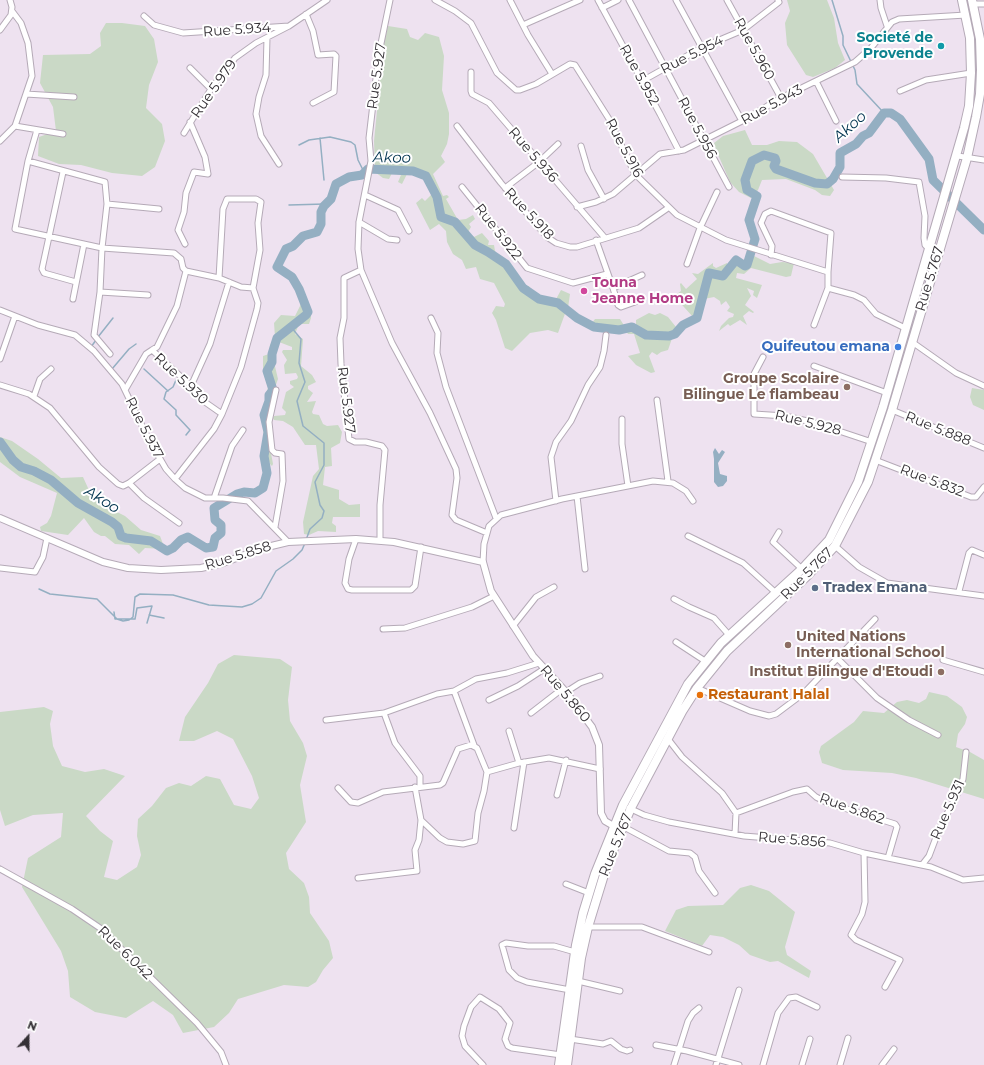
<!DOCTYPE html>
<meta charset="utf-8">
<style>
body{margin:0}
#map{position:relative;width:984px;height:1065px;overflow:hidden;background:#eee2f0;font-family:Montserrat,sans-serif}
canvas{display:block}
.north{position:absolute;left:8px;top:1017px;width:40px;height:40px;-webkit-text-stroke:3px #fff;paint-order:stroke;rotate:21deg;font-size:11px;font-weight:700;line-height:16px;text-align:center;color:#343035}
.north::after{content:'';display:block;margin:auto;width:14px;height:18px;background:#343035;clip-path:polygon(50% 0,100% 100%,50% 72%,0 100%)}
</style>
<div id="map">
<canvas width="984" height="1065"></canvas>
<div class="north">N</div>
</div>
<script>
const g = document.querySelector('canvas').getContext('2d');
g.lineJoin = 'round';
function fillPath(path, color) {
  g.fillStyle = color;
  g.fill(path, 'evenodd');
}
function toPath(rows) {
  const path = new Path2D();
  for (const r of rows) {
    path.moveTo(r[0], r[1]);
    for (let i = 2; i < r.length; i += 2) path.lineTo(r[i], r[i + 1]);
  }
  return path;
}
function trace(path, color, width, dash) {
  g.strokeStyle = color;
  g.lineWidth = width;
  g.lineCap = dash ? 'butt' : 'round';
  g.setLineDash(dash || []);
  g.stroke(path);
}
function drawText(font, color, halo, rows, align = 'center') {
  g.font = font + ' Montserrat,sans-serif';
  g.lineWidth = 4;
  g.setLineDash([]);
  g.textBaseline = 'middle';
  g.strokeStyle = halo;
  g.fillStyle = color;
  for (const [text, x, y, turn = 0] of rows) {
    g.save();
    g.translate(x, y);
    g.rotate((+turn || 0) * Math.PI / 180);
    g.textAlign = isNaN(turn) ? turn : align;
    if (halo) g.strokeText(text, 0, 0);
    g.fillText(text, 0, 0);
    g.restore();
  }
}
fillPath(toPath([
 [787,0,827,0,834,18,838,43,845,60,835,68,813,77,806,75,787,45,785,23,790,11],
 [106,23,122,23,145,26,154,39,158,62,149,85,146,108,162,124,165,141,155,167,142,176,112,173,81,165,59,164,38,156,39,137,56,131,53,107,40,83,43,55,90,54,101,46,100,33],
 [388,26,407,29,410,37,418,40,425,33,439,37,444,56,442,90,449,113,449,134,447,144,441,156,445,162,433,174,443,196,447,195,449,197,446,199,458,220,466,219,473,215,475,219,469,224,471,227,468,232,474,237,482,233,489,241,488,245,494,245,495,251,499,257,511,266,526,286,529,286,531,292,533,294,536,292,539,294,538,298,553,301,555,301,561,290,570,294,568,308,580,318,592,323,595,319,620,319,625,327,636,325,636,320,649,313,655,315,660,313,668,317,676,327,668,350,661,352,657,355,652,352,649,356,655,372,651,373,636,365,628,356,640,353,634,334,628,334,625,329,601,330,571,316,571,313,566,311,558,333,548,330,530,333,512,351,505,348,496,320,492,313,496,306,504,307,505,304,494,283,480,279,476,267,466,269,462,260,453,254,447,242,446,231,439,224,430,230,416,203,422,198,425,201,433,193,426,183,427,179,418,174,407,174,402,184,398,182,401,175,392,173,389,179,383,178,375,172,374,141,384,40],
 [745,130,752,145,767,145,779,141,797,142,813,154,834,190,830,196,822,195,815,190,786,179,762,180,758,190,751,198,739,192,730,182,716,150,714,143,723,136],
 [754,256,770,264,782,262,794,263,791,276,786,277,751,268,744,274,737,273,736,278,762,285,757,298,753,295,754,291,747,288,751,296,745,305,754,312,753,313,749,311,743,316,747,325,740,320,730,326,728,324,719,331,721,326,729,318,733,317,734,314,727,311,730,307,726,301,721,305,720,301,714,297,704,299,709,278,722,278,736,263,747,268],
 [713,263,713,266,716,268,727,263,727,268,721,274,713,272,708,272,705,288,693,317,674,296,681,291,680,284,681,283,686,289,697,279,692,273,698,274],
 [301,304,311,307,311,318,309,324,299,324,295,334,303,339,301,366,312,375,316,382,308,386,308,389,313,393,307,402,316,401,312,412,313,414,319,415,323,424,327,426,338,425,342,432,340,443,331,448,332,466,325,467,323,485,339,490,339,499,349,505,360,504,360,517,333,517,332,523,336,526,336,532,318,531,309,535,304,534,303,522,313,476,319,469,316,445,305,445,293,427,283,421,274,420,273,418,274,416,285,415,286,412,282,408,286,392,294,387,290,384,290,381,297,379,298,377,296,373,285,374,284,365,287,360,282,352,283,350,292,350,292,347,279,342,273,358,278,379,266,413,270,428,271,453,273,464,272,466,270,464,266,452,262,420,268,387,263,372,263,356,269,354,270,345,275,337,274,323,281,315,295,316],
 [972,388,984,390,984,410,973,405,970,397],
 [0,437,12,441,38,459,61,478,83,477,88,488,98,496,103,505,125,516,141,530,160,536,165,549,145,548,139,554,129,545,115,544,105,536,101,536,94,532,84,518,68,535,41,531,40,527,47,523,51,516,57,493,20,477,0,462],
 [234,655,280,659,292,667,288,700,290,721,303,743,307,756,300,785,306,822,286,853,289,869,304,883,309,897,310,913,329,941,333,958,323,970,316,982,308,987,284,985,238,999,229,1013,214,1027,183,1033,173,1015,153,1001,126,1018,95,1012,70,997,68,971,61,951,22,887,28,858,61,837,63,813,33,815,5,826,0,810,0,712,44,707,53,711,50,724,53,746,62,766,85,772,104,769,125,776,86,816,100,831,113,841,104,877,117,880,137,867,141,855,137,836,138,819,152,806,166,788,179,783,191,786,206,776,220,779,234,805,251,809,259,798,252,776,233,739,217,731,194,741,179,741,185,717,208,683,218,664],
 [929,692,947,696,962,707,967,717,965,724,958,734,956,747,970,752,984,760,984,799,916,778,892,773,843,770,822,763,819,752,821,746,854,722,863,711,884,713,897,702,907,700,919,703,926,699],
 [751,885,769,891,795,912,785,947,787,955,811,971,809,978,778,961,770,962,750,955,739,945,723,937,710,935,702,946,665,931,676,910,688,906,723,905,740,888]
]), '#cad9c6');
fillPath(toPath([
 [715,448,719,454,722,450,725,452,718,463,720,474,727,476,727,481,723,486,718,487,714,482,714,459,713,452]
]), '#94afc2');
trace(toPath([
 [832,0,843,36,843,45,855,70,857,84,884,113],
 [320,138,324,180],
 [299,145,309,140,330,137,351,142,355,145,358,160,364,172],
 [289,205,325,204],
 [291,327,301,339,299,363,305,382,297,401,303,426,324,443,324,465,315,482,320,505,324,511,322,518,310,529,306,540],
 [98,337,113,318],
 [91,347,96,340],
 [112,369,129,349,136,344],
 [144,369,168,391],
 [176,380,173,387,166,392,164,399,176,410,176,415,190,430,186,435],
 [39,589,50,594,97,599,117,619,123,621,129,620,133,617,135,597,140,594,173,595,209,605,242,607,252,604,261,598,276,571,293,559,302,550,305,543],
 [114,612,115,619,135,619,137,608,152,606,147,623],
 [149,615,164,618]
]), '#94afc2', 1.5);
trace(toPath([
 [0,442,13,460,21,467,34,471,51,480,78,503,112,522,118,527,121,536,126,538,151,541,167,551,173,548,181,540,188,537,206,548,213,547,215,538,221,533,221,525,215,520,214,508,237,494,244,492,255,493,263,488,267,473,264,456,268,432,264,415,269,401,269,395,273,390,267,371,272,362,272,354,277,338,306,315,308,312,299,289,292,277,277,267,286,249,293,246,303,236,317,232,321,224,321,212,324,206,331,199,336,184,349,177,362,175,368,169,413,171,426,176,437,197,441,217,455,222,475,245,488,252,506,264,523,288,539,299,558,303,577,318,594,327,619,330,632,327,646,335,669,336,675,334,683,325,697,318,709,273,723,276,736,260,745,266,747,265,755,239,749,220,757,196,747,190,745,180,752,161,764,155,775,158,776,161,774,166,776,169,815,183,827,184,833,179,840,167,840,153,856,144,863,136,869,133,884,113,891,113,900,119,929,159,933,180,984,230]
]), '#94afc2', 9);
const minor = toPath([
 [435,0,455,11,471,23,497,73,516,90,520,90,536,84,570,64,575,65,609,119,635,174,677,215,726,240,828,272,828,288,854,295,864,300,876,314,905,328],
 [510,0,528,35,552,74],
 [598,0,660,114,679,151],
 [629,0,729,187],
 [676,0,742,121],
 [727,0,781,98],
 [880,0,881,8,887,26],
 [973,4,984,4],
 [602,8,618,0],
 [306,14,313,31,318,55,334,54,336,56,334,92,313,103],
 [144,16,154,25,183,33,289,26,327,0],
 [523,25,580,0],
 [0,30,11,15,12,7,10,0],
 [267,38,266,75,259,97,256,114,261,136,279,164],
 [190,68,211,89],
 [471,72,471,91,472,94,489,103,605,238],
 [642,81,703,47,743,30,779,2,778,0],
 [816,81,836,121],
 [900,91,926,80,971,73],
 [26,94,74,97],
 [15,126,63,134],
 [457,126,501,183,547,237,556,243,570,247,577,247,639,228,668,208],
 [37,130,28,161,15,229,102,248,174,253,181,259,183,268,186,271],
 [184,133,211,89,235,58,256,43,289,26],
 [0,141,15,126,32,76,28,43,21,23,12,11],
 [581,146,588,170,604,199],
 [958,156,984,160],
 [28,161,105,182,107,204,102,248,100,292,94,335,110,354],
 [63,172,42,269,44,273,76,282],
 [842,177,886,178,919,182,925,216,924,238,925,245,929,249],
 [462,187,527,268,573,283,607,274],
 [505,188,539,162,558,144],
 [365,195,398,210,409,231],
 [107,204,159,209],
 [577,207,596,202,613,194,660,154,684,150,742,121,781,98,855,62,871,48,892,22,899,19,966,15],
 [359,222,388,239,397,240],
 [596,240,613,288,642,275],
 [185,244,178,230,184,212,186,193,194,172,208,174,205,157,190,122],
 [771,255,772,246,761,223,765,214,771,211,831,233,828,272],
 [687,264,700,228,717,192],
 [361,270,392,343,430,413,456,469,457,478,452,515,456,520,487,533],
 [613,288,618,305,621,307,635,302],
 [100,292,148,295],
 [73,299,84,244],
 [0,310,38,325,75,335,94,351,122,384,148,438,166,469,175,479,185,488,205,498,223,498,248,501,288,542],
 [431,318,438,333,437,353,446,387,496,518],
 [814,325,828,288],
 [912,342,956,373,984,386],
 [152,350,157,347,177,306,186,271,219,278,223,209,227,199,256,199,261,202,258,223,260,250,253,288,241,287,219,278],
 [763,357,754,374,754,414,785,416,812,422,872,442],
 [0,359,15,316],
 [814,366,887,393],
 [0,385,29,394,50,408,99,467,118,484,123,486,129,483,160,459],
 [191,386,210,344,229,282],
 [125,390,146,354,152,350,191,386,202,400,222,414,214,429,175,479],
 [34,396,40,379,51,369],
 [657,400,668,481],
 [892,410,984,448],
 [222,414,241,367,257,309,258,303,253,288],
 [622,419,622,444,628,486],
 [875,460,971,497,976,497,984,487],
 [129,483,144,498,179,523],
 [577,496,585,569],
 [214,498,232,446,243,430],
 [556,501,551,457,556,442,571,421,588,385,600,367,604,351,606,335],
 [275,527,283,481,282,454,275,453,272,450,269,422,276,390],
 [779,532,773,542,802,569],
 [688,536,743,563,776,593],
 [356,539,349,559,345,583,348,589,352,590,411,590,415,586,421,547],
 [380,540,380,505,385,450,382,446,366,442,355,442,349,439,341,364,340,338,344,318,344,278,361,270,358,249,359,222,371,161,369,138,379,53,390,0],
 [834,545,859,567,887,583,984,596],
 [483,562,484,544,489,526,501,515,562,499,653,481,673,483,686,491,693,501],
 [0,568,35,572,43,557,47,538],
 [959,591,969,553,972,550,984,555],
 [674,599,689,607,714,618,729,635],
 [513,626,536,597,554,587],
 [383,629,405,628,472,607,494,596],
 [676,642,705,661],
 [837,658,877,698,909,720,938,735],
 [943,660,984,672],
 [697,688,750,711,769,716,776,714,804,693,875,619],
 [454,691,474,745],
 [566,692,580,683,600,676],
 [489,700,518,686,544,669],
 [384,713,395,743,420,776,420,786],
 [531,713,562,689],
 [326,720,384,713,437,694,454,691,476,679,507,673,539,663],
 [509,731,519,763],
 [668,739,682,757,722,793,736,813,793,792,807,789,816,797,828,803,895,824,897,827,888,858],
 [338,788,351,802,358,803,383,792,440,785,443,783,458,749,471,745,477,748,487,772,519,763,549,758,600,769],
 [557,795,566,760],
 [629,808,644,815,669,822,744,836,830,843,864,853,931,867,963,880,984,878],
 [421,820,440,838,447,842,463,844,475,841,478,813,484,791,487,772],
 [624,827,669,851,690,853,695,857,699,871,715,893],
 [514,828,524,762],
 [735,834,736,813],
 [864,853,865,902,862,914,851,935,856,940,900,960,885,987],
 [922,865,929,856,940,827,956,797,963,779,966,752],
 [0,869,72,909,100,928,197,1023,221,1052,226,1065],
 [358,878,417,871,415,850,419,840,421,820,415,787],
 [566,884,589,893],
 [588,927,642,927,709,952],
 [578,981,620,991],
 [570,990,527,982,517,978,509,970,502,945,506,943,528,946,554,946,575,952],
 [570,1039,603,1044,611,1041,621,1049,627,1051,630,1050],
 [656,1045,687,1051,739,1065],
 [483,1065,465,1046,462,1036,464,1026,471,1007,480,997,499,1009,510,1023,505,1039,508,1046,512,1048,561,1055],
 [674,1065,688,1021,693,1013,699,1008],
 [716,1065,739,990],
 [763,1065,778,1013,789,998,796,997,817,1007],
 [802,1065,810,1039],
 [840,1065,848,1038],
 [882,1065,894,1049]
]);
const tertiary = toPath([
 [0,518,103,562,128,568,161,570,201,568,223,563,263,548,288,542,356,539,394,542,483,562,491,591,533,656,566,692,592,727,599,745,601,813,605,821,617,828]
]);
const trunk = toPath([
 [559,1065,576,945,583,913,595,874,623,805,688,684,721,643,802,569,829,540,858,482,883,407,964,128,969,106,971,73,970,38,962,0],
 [567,1065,581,958,588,927,607,865,631,808,683,710,697,688,727,651,807,576,835,546,868,482,892,410,967,158,976,117,980,94,981,70,980,39,972,0]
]);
trace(minor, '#b5aab7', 7);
trace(tertiary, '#b5aab7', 8);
trace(trunk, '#b5aab7', 10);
trace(minor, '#fff', 5);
trace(tertiary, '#fff', 6);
trace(trunk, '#fff', 8);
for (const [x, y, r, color] of [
 [941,46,4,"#0f9aa8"],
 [584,291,4,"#d1479c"],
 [898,347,4,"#3f7fe0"],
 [847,387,4,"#8d6e63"],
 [815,588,4,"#5c6f8a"],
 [788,645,4,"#8d6e63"],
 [941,672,4,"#8d6e63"],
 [700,695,4,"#e8710a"]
]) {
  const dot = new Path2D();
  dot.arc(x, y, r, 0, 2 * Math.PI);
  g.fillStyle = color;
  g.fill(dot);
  trace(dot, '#fff', 1.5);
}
drawText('14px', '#343035', '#fff', [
 ["Rue 5.934",237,30,-4],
 ["Rue 5.960",754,49,61],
 ["Rue 5.954",692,55,-27],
 ["Rue 5.952",639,75,61],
 ["Rue 5.927",377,76,-82],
 ["Rue 5.979",214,89,-55],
 ["Rue 5.943",772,105,-29],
 ["Rue 5.956",697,128,62],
 ["Rue 5.916",624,148,62],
 ["Rue 5.936",533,155,49],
 ["Rue 5.918",529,214,47],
 ["Rue 5.922",498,232,52],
 ["Rue 5.767",930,279,-73],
 ["Rue 5.930",181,379,43],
 ["Rue 5.927",346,400,83],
 ["Rue 5.928",808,423,14],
 ["Rue 5.937",144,428,63],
 ["Rue 5.888",938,429,22],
 ["Rue 5.832",932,481,21],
 ["Rue 5.858",238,556,-17],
 ["Rue 5.767",807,574,-45],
 ["Rue 5.860",565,694,50],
 ["Rue 5.862",852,809,19],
 ["Rue 5.931",948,810,-66],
 ["Rue 5.856",792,840,5],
 ["Rue 5.767",616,845,-68],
 ["Rue 6.042",125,953,44]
]);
drawText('bold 14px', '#0d838f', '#fff', [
 ["Societé de",933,38],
 ["Provende",933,54]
], 'right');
drawText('bold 14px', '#b23c85', '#fff', [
 ["Touna",592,283],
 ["Jeanne Home",592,299]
], 'left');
drawText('bold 14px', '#366cbe', '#fff', [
 ["Quifeutou emana",890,347]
], 'right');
drawText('bold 14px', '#785e54', '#fff', [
 ["Groupe Scolaire",839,379],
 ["Bilingue Le flambeau",839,395],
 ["United Nations",796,637,"left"],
 ["International School",796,653,"left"],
 ["Institut Bilingue d'Etoudi",933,672]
], 'right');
drawText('bold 14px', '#4e5e75', '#fff', [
 ["Tradex Emana",823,588]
], 'left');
drawText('bold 14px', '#c56008', '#fff', [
 ["Restaurant Halal",708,695]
], 'left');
drawText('italic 15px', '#00334f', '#fff', [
 ["Akoo",850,127,-42],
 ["Akoo",392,158,1],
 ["Akoo",102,500,32]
]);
</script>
